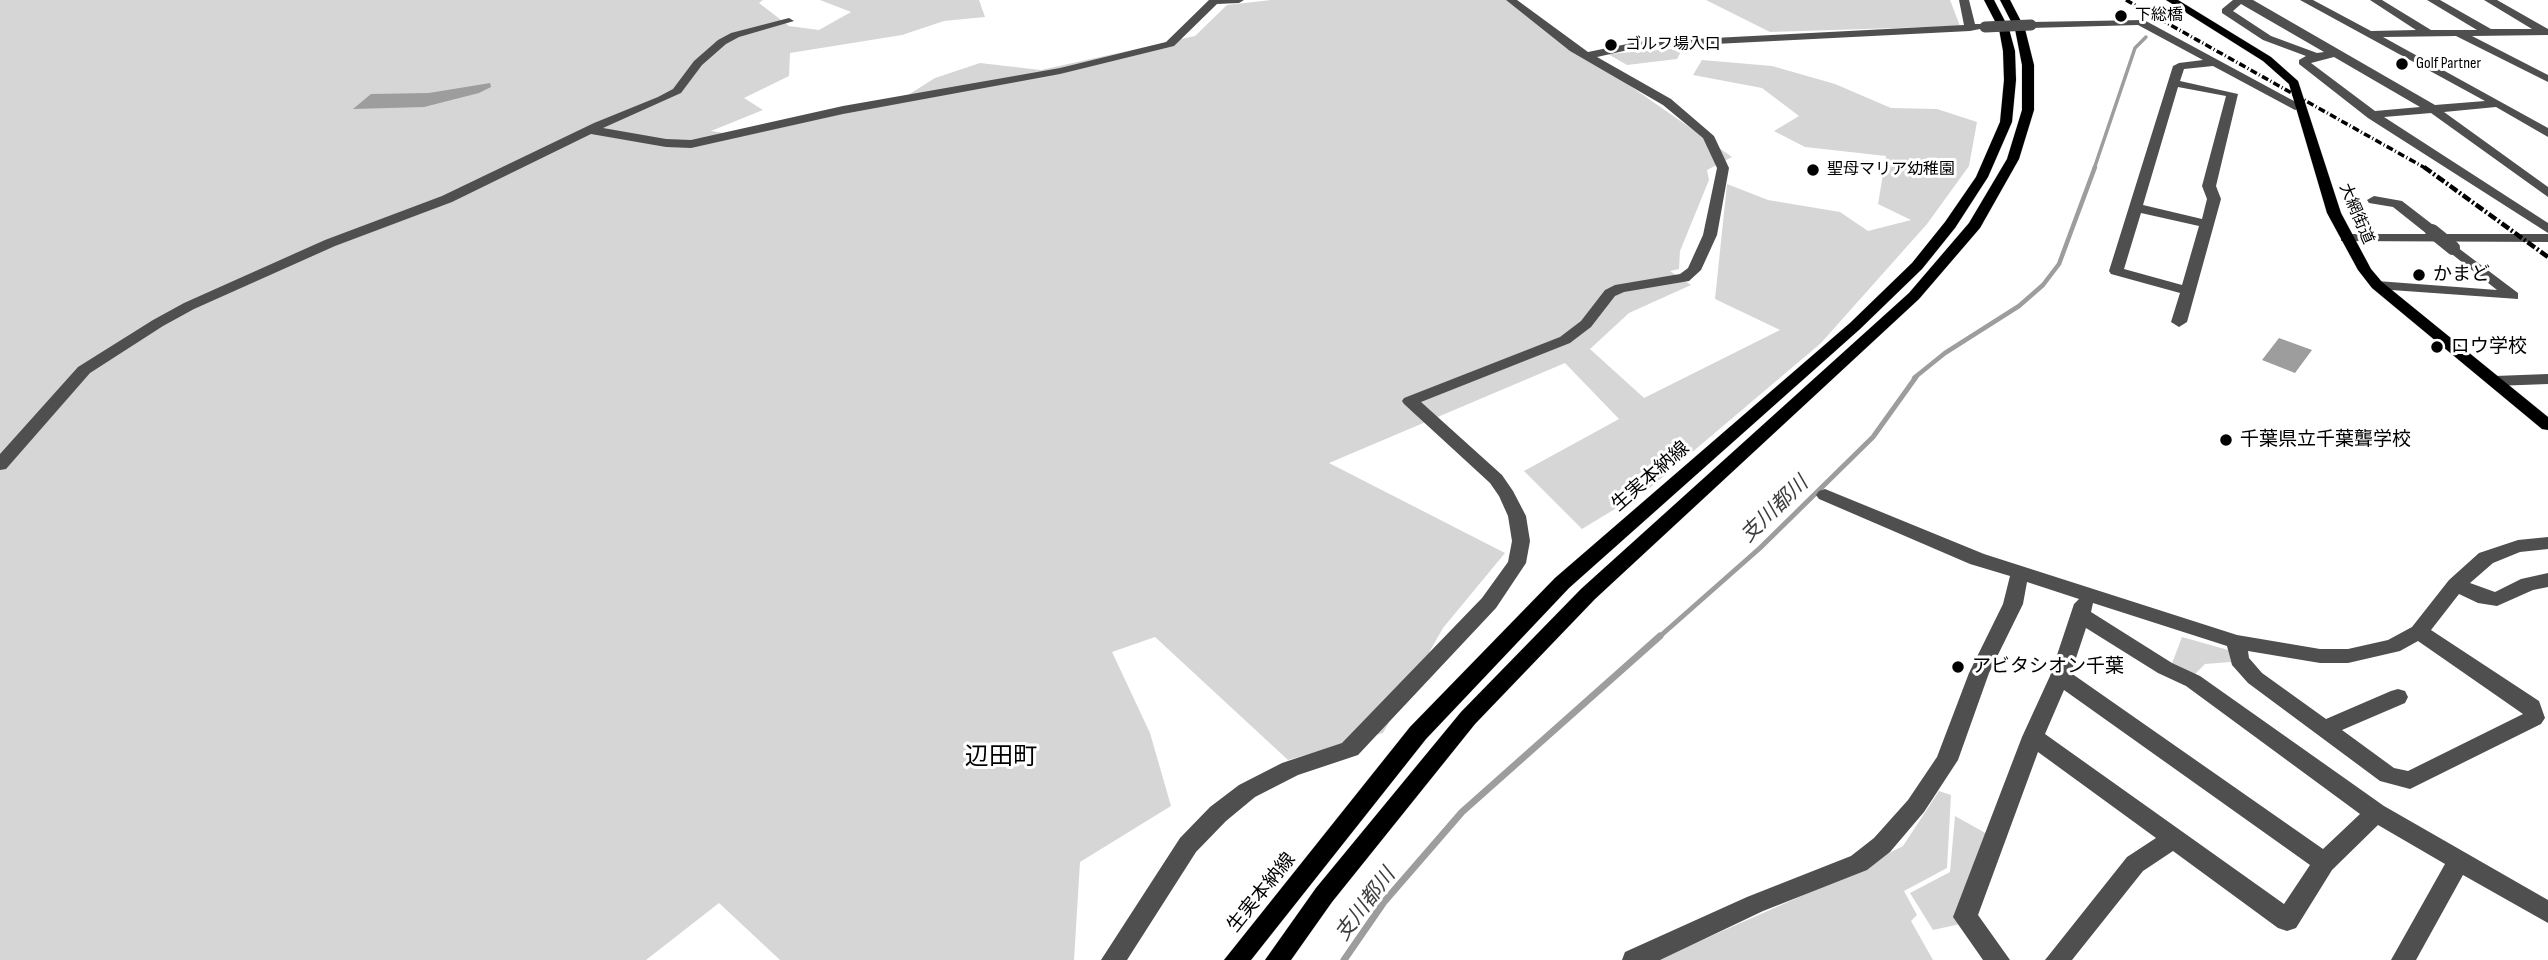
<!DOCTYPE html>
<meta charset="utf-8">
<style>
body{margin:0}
canvas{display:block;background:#fff}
</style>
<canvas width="2548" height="960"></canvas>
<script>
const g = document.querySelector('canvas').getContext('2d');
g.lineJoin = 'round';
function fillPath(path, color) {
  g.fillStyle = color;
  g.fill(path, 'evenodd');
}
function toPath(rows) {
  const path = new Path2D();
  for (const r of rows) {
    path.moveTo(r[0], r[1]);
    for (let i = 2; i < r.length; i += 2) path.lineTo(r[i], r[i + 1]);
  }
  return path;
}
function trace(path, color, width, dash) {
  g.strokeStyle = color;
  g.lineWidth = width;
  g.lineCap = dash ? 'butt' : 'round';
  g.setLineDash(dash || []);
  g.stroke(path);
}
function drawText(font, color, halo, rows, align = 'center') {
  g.font = font + ' "Sofia Sans Condensed","Noto Sans JP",sans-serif';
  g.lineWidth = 6;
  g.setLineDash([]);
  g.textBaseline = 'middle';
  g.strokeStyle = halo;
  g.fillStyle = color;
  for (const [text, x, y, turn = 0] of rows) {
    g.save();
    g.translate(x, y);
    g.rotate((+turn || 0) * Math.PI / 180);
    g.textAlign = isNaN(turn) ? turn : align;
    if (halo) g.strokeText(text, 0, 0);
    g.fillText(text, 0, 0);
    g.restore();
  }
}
fillPath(toPath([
 [0,0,763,0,759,3,789,26,819,30,851,12,820,0,979,0,985,17,944,21,902,35,790,53,789,76,744,98,763,110,711,131,744,136,859,110,908,95,935,78,980,63,1041,70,1195,36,1227,5,1271,0,1507,0,1732,157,1707,170,1709,180,1680,251,1679,269,1670,271,1691,285,1629,313,1590,349,1644,398,1780,330,1715,299,1727,184,1768,200,1840,212,1868,231,1911,220,1878,204,1886,156,1805,147,1774,131,1799,116,1762,88,1693,75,1702,60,1772,66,1835,84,1891,108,1937,109,1977,122,1969,166,1927,224,1821,343,1651,487,1582,529,1524,471,1619,419,1565,363,1329,463,1505,553,1443,628,1383,733,1288,760,1155,637,1112,652,1150,733,1171,806,1080,862,1074,960,780,960,719,903,646,960,0,960],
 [1706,0,1950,0,1960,26,1770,32],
 [1683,48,1677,59,1627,65,1608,54],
 [2182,637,2228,650,2231,662,2205,664,2193,676,2171,666],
 [1939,791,1951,795,1947,868,1904,891,1917,915,1911,921,1933,960,1657,960,1815,890,1903,846],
 [1955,816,1989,835,1965,923,1933,930,1910,893,1950,872]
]), '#d6d6d6');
fillPath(toPath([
 [490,83,491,87,479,93,424,107,353,109,371,94,429,93],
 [2279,338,2312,350,2295,373,2262,360]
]), '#9d9d9d');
trace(toPath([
 [2094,169,2135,48,2146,37]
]), '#9d9d9d', 3.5);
trace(toPath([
 [1914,378,1945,353,2019,306,2043,285,2059,264,2095,167]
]), '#9d9d9d', 4.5);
trace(toPath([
 [1658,638,1760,548,1873,437,1916,377]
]), '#9d9d9d', 5);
trace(toPath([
 [1344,960,1384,902,1462,812,1660,636]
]), '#9d9d9d', 7);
const major = toPath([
 [1984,0,1994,0,2009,29,2015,51,2016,80,2012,122,1988,177,1955,228,1922,269,1860,329,1569,588,1426,739,1251,960,1224,960,1410,727,1555,578,1850,323,1912,263,1945,222,1976,177,2000,122,2004,80,2003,51,1999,29,1984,0],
 [2000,0,2010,0,2025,29,2034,65,2034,110,2019,159,1980,228,1919,299,1595,599,1475,724,1332,902,1291,960,1265,960,1316,888,1461,712,1581,589,1909,293,1969,223,2007,159,2022,110,2022,65,2015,29,2000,0],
 [2166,0,2178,0,2271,57,2298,81,2341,213,2371,269,2382,282,2548,417,2548,430,2542,429,2372,288,2358,270,2327,213,2289,84,2263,61,2166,0]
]);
trace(major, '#dbdbdb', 1);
fillPath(toPath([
 [1209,0,1244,0,1239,3,1217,4,1174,46,1060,74,843,114,691,148,666,147,591,134,452,202,335,246,194,309,163,326,90,373,6,469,0,470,0,454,78,367,153,320,184,303,325,240,442,196,594,123,658,97,673,89,694,61,718,40,731,33,789,18,794,21,739,37,726,44,702,65,681,93,603,128,666,139,691,140,843,106,1060,68,1166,42,1209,0],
 [1506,0,1517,0,1588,52,1637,42,1964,25,1959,0,1969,0,1975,24,1985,24,1990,27,1970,31,1637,48,1597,57,1671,99,1714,136,1729,168,1717,235,1701,270,1689,281,1624,292,1615,296,1591,327,1570,343,1421,402,1502,475,1513,491,1526,516,1530,541,1526,563,1496,608,1358,755,1298,775,1255,797,1226,821,1196,852,1127,960,1101,960,1180,838,1210,807,1239,785,1282,763,1342,743,1482,598,1508,562,1512,541,1508,516,1499,496,1490,483,1404,404,1402,401,1404,398,1560,337,1581,321,1605,290,1615,285,1680,274,1688,268,1703,235,1717,168,1703,138,1663,105,1570,51,1506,0],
 [2233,0,2253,0,2435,105,2485,101,2300,0,2313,0,2371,31,2416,30,2370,0,2382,0,2431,30,2477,30,2427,0,2440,0,2491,29,2532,29,2484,0,2497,0,2548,29,2548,35,2472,36,2548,75,2548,82,2456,36,2383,37,2548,128,2548,137,2496,107,2444,112,2548,187,2548,197,2431,113,2384,117,2548,223,2548,233,2368,118,2299,64,2299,60,2306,56,2263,40,2222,13,2222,9,2233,0],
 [2241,4,2324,52,2317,53,2271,36,2233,11,2241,4],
 [2334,57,2420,107,2375,111,2311,63,2334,57],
 [2144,20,2305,107,2295,110,2213,66,2184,69,2180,81,2238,94,2216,186,2221,199,2187,322,2179,327,2171,322,2180,293,2111,274,2109,271,2173,66,2179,63,2203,60,2138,25,2031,28,2026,25,2031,22,2144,20],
 [2178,87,2226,96,2202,186,2207,199,2202,219,2143,205,2178,87],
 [2141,213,2199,226,2182,285,2124,269,2141,213],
 [2374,196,2402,201,2437,228,2437,234,2548,234,2548,242,2341,241,2341,235,2346,234,2427,234,2393,207,2369,203,2367,200,2374,196],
 [2453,244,2518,293,2518,299,2377,289,2370,285,2377,281,2497,290,2448,251,2446,248,2453,244],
 [2548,374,2548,384,2495,386,2487,381,2495,376,2548,374],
 [1825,489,1984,554,2237,635,2320,649,2348,649,2388,640,2412,627,2449,580,2479,553,2518,540,2548,537,2548,549,2520,552,2493,563,2470,583,2495,592,2521,579,2548,573,2548,587,2533,590,2497,606,2478,603,2459,594,2431,630,2539,701,2545,718,2541,724,2410,789,2380,781,2248,683,2232,665,2227,646,2093,603,2091,612,2172,663,2200,676,2384,806,2548,900,2548,923,2463,875,2416,960,2391,960,2445,864,2378,825,2332,870,2296,928,2287,931,2278,928,2173,851,2143,871,2072,960,2045,960,2127,857,2156,838,2038,752,1978,915,2010,960,1983,960,1953,917,2022,737,2050,676,2074,604,2079,599,2027,582,2023,604,1989,673,1958,760,1924,812,1890,852,1867,870,1763,911,1660,960,1622,960,1625,952,1747,897,1851,856,1874,838,1908,800,1937,757,1969,673,2003,604,2010,576,1970,564,1819,499,1816,495,1819,491,1825,489],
 [2086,628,2158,673,2186,686,2360,814,2323,849,2071,673,2086,628],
 [2418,641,2523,714,2408,771,2394,768,2342,730,2405,703,2408,697,2405,691,2398,689,2391,691,2326,719,2262,673,2249,658,2248,651,2320,663,2348,663,2400,651,2418,641],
 [2064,690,2310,865,2284,904,2045,734,2064,690]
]), '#4f4f4f');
fillPath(major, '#000');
trace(toPath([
 [2126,0,2427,169]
]), '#000', 3.5, [7, 2.5, 1, 2.5]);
trace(toPath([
 [2424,167,2548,257]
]), '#000', 4.5, [9, 2.5, 2, 2.5]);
trace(toPath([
 [1985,27,2031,25]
]), '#4f4f4f', 11);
trace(toPath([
 [2432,231,2453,248]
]), '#4f4f4f', 14);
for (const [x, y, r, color] of [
 [2121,16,7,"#000"],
 [1611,45,7,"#000"],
 [2402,64,7,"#000"],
 [1813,170,7,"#000"],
 [2419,275,7,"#000"],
 [2437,347,7,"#000"],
 [2226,440,7,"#000"],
 [1958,667,7,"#000"]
]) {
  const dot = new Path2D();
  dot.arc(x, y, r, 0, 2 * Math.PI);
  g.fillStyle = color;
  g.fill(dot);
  trace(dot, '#fff', 2.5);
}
drawText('16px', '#000', '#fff', [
 ["下総橋",2135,16],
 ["ゴルフ場入口",1625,45],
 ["Golf Partner",2416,64],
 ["聖母マリア幼稚園",1827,170]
], 'left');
drawText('16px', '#000', '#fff', [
 ["大網街道",2356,214,67]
]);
drawText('19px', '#000', '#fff', [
 ["かまど",2433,275],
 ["ロウ学校",2451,347],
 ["千葉県立千葉聾学校",2240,440],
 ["アビタシオン千葉",1972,667]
], 'left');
drawText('19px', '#000', '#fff', [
 ["生実本納線",1651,477,-41],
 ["生実本納線",1262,893,-51]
]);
drawText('italic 21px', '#3e3e3e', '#fff', [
 ["支川都川",1775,510,-44],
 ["支川都川",1366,905,-53]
]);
drawText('24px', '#000', '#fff', [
 ["辺田町",1001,758]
]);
</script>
